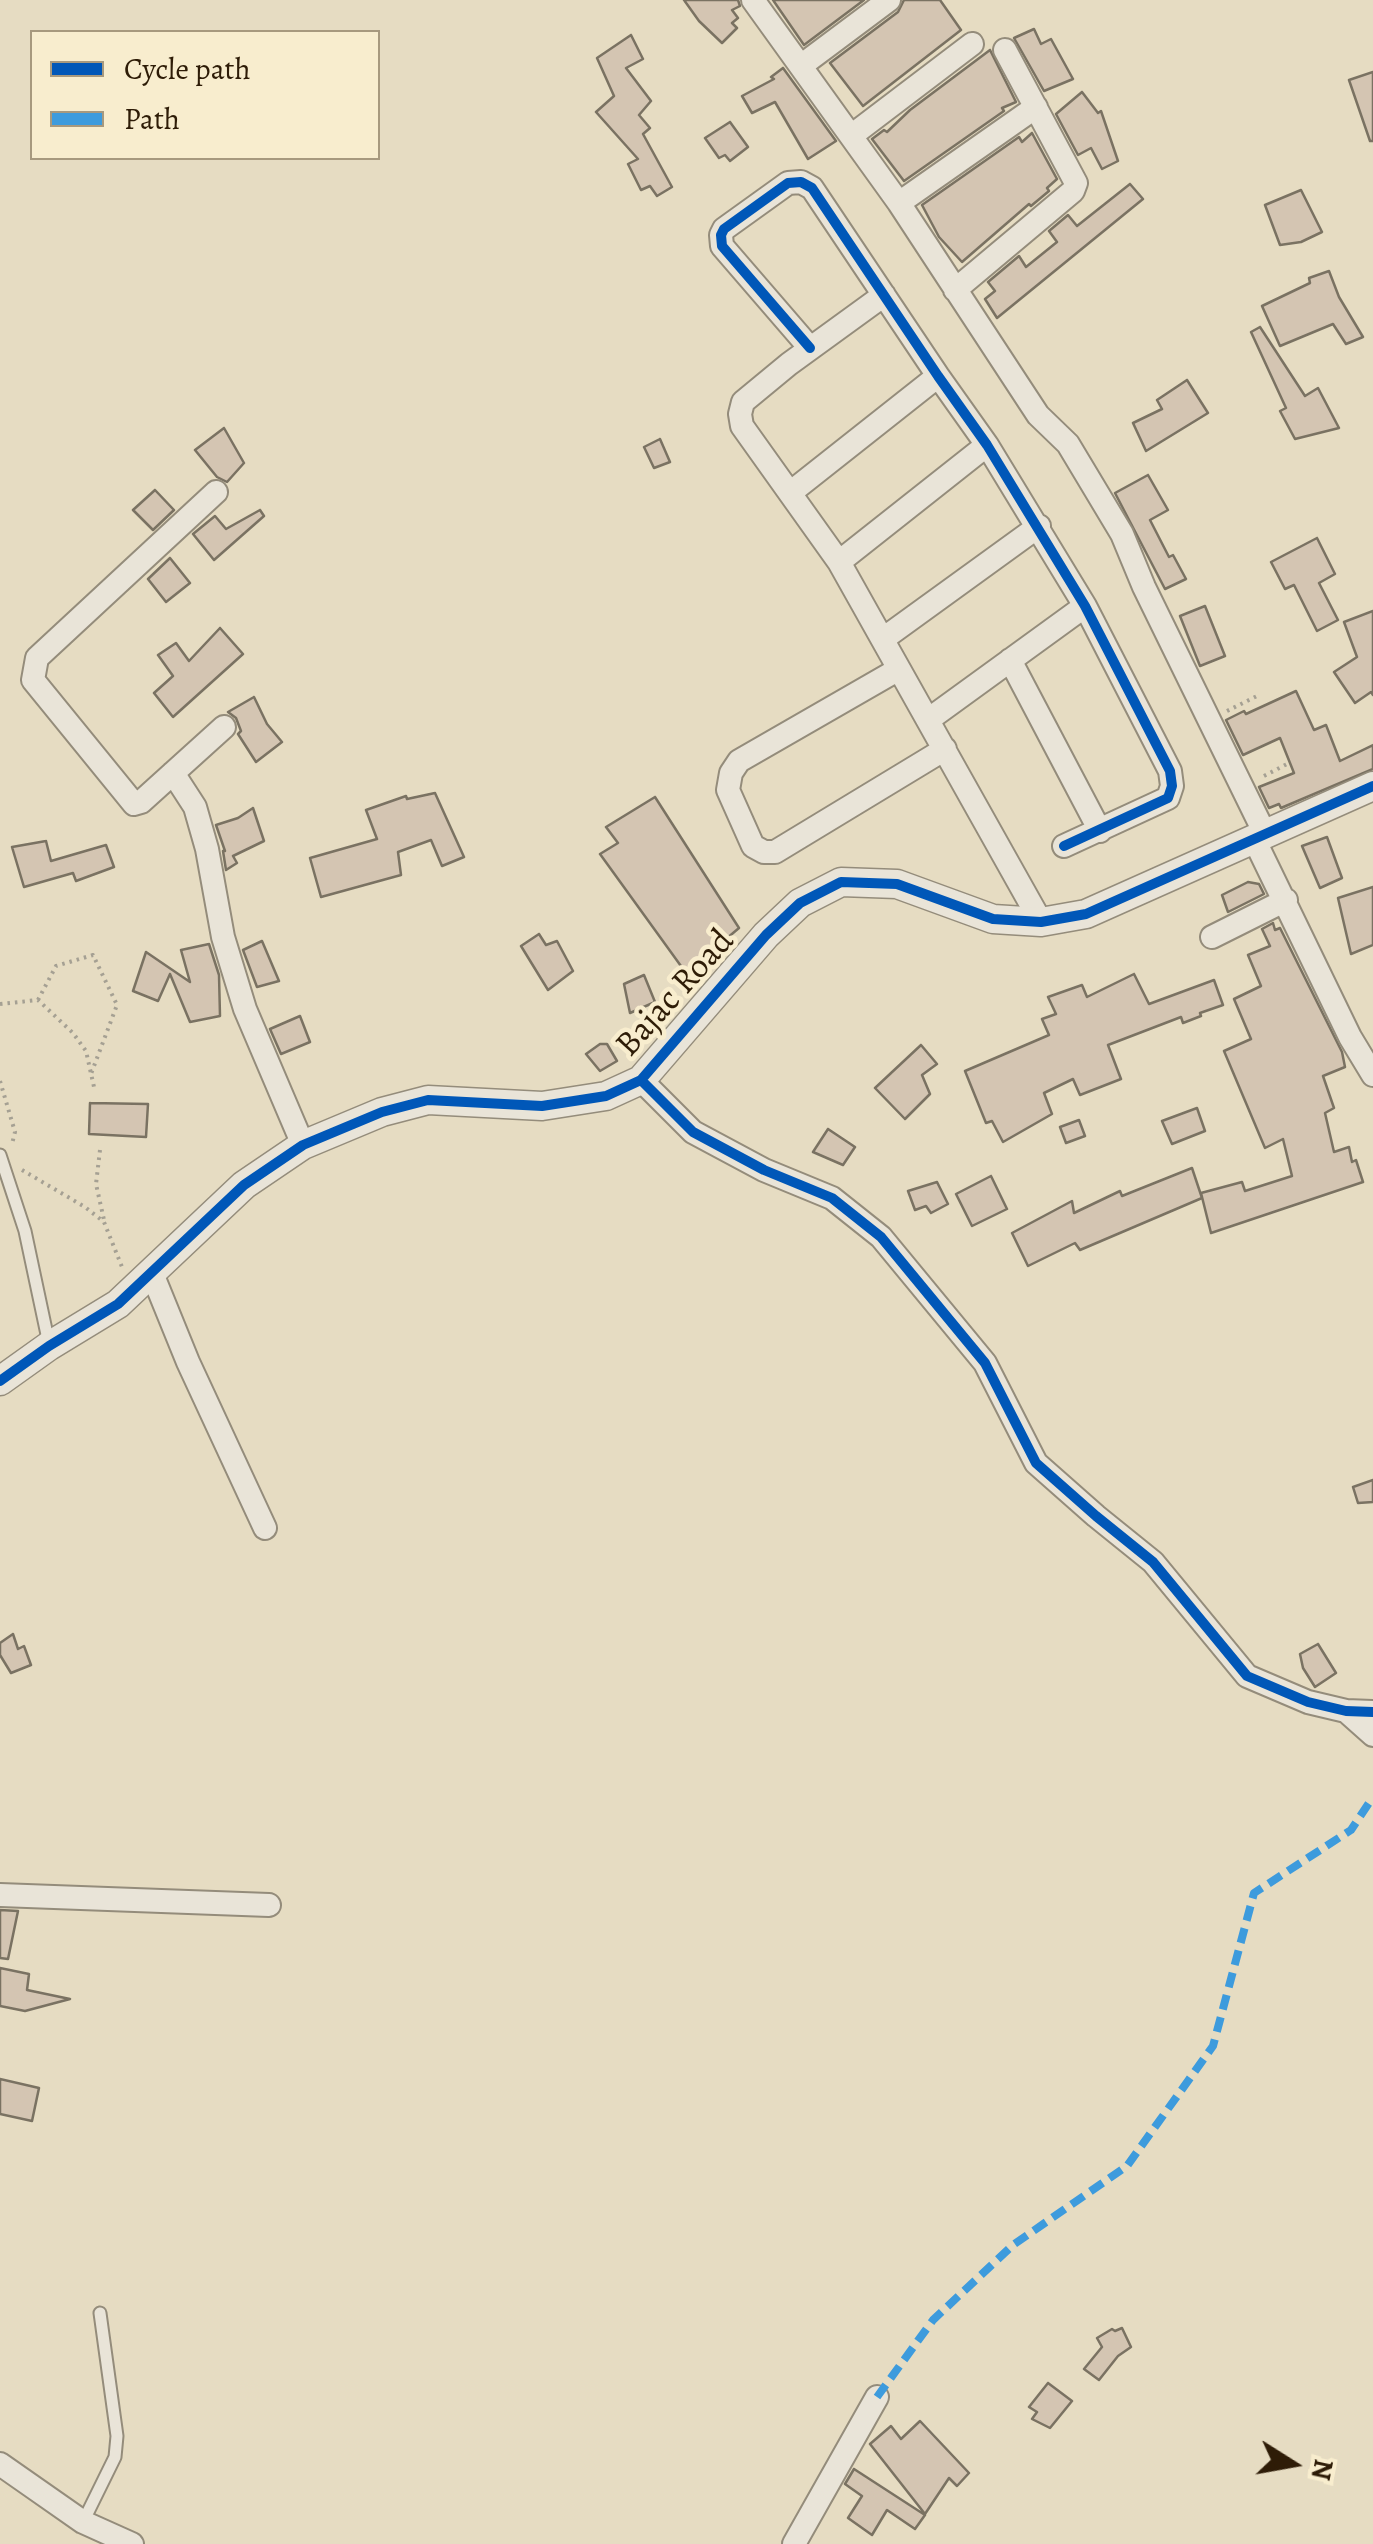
<!DOCTYPE html>
<style>
body{margin:0}
#map{position:relative;width:1373px;height:2544px;overflow:hidden;background:#e6dcc2;font-family:Alegreya,serif}
canvas{display:block}
.legend{position:absolute;left:30px;top:30px;width:350px;height:130px;box-sizing:border-box;background:#f8edce;border:2px solid #a7997e;margin:0;padding:12px 18px;list-style:none;font-size:30px;color:#2e1c07}
.legend li{display:flex;align-items:center;gap:20px;height:50px}
.legend b{width:50px;border:2px solid #a7997e}
.north{position:absolute;left:1243px;top:2414px;width:100px;height:100px;-webkit-text-stroke:8px #f8edce;paint-order:stroke;rotate:101deg;font-size:28px;font-weight:700;line-height:40px;text-align:center;color:#2e1c07}
.north::after{content:'';display:block;margin:auto;width:35px;height:45px;background:#2e1c07;clip-path:polygon(50% 0,100% 100%,50% 72%,0 100%)}
</style>
<div id="map">
<canvas width="1373" height="2544"></canvas>
<ul class="legend">
<li><b style="height:12px;background:#0057b8"></b>Cycle path</li>
<li><b style="height:12px;background:#3d9bdd"></b>Path</li>
</ul>
<div class="north">N</div>
</div>
<script>
const g = document.querySelector('canvas').getContext('2d');
g.lineJoin = 'round';
function fillPath(path, color) {
  g.fillStyle = color;
  g.fill(path, 'evenodd');
}
function toPath(rows) {
  const path = new Path2D();
  for (const r of rows) {
    path.moveTo(r[0], r[1]);
    for (let i = 2; i < r.length; i += 2) path.lineTo(r[i], r[i + 1]);
  }
  return path;
}
function trace(path, color, width, dash) {
  g.strokeStyle = color;
  g.lineWidth = width;
  g.lineCap = dash ? 'butt' : 'round';
  g.setLineDash(dash || []);
  g.stroke(path);
}
function drawText(font, color, halo, rows, align = 'center') {
  g.font = font + ' Alegreya,serif';
  g.lineWidth = 9;
  g.setLineDash([]);
  g.textBaseline = 'middle';
  g.strokeStyle = halo;
  g.fillStyle = color;
  for (const [text, x, y, turn = 0] of rows) {
    g.save();
    g.translate(x, y);
    g.rotate((+turn || 0) * Math.PI / 180);
    g.textAlign = isNaN(turn) ? turn : align;
    if (halo) g.strokeText(text, 0, 0);
    g.fillText(text, 0, 0);
    g.restore();
  }
}
const building = toPath([
 [684,0,738,0,740,6,732,10,738,18,732,23,737,28,722,43,699,21,684,0],
 [773,0,864,0,804,45,773,0],
 [904,0,940,0,961,30,863,106,830,63,898,12,904,0],
 [1034,29,1041,44,1051,39,1073,79,1044,91,1014,38,1034,29],
 [631,35,643,59,626,68,651,101,639,115,650,128,643,134,672,187,657,196,650,186,641,190,628,164,638,159,596,112,614,96,597,58,631,35],
 [990,50,1016,102,1002,108,1004,111,904,181,872,139,884,130,887,132,910,110,990,50],
 [783,68,836,141,808,159,775,102,752,113,742,96,774,79,771,77,783,68],
 [1373,72,1373,141,1370,141,1349,80,1373,72],
 [1082,92,1098,113,1101,111,1118,161,1102,169,1091,148,1078,155,1056,114,1082,92],
 [730,122,748,147,730,161,725,155,719,158,705,138,730,122],
 [1032,133,1057,179,1047,188,1049,191,1031,206,1029,204,962,262,939,237,922,205,1019,137,1022,142,1032,133],
 [1130,184,1143,199,997,318,985,299,995,291,988,282,1019,256,1026,267,1057,242,1049,231,1068,215,1077,226,1130,184],
 [1301,190,1322,232,1301,242,1280,245,1265,205,1301,190],
 [1329,271,1339,297,1363,337,1346,344,1333,324,1280,346,1262,306,1310,283,1309,278,1329,271],
 [1260,327,1305,396,1318,388,1339,428,1295,439,1280,411,1286,408,1251,332,1260,327],
 [1187,380,1208,413,1146,451,1133,423,1162,409,1157,400,1187,380],
 [224,428,244,463,227,482,217,477,195,450,224,428],
 [660,439,670,462,654,468,644,447,660,439],
 [1148,475,1168,510,1150,520,1169,557,1173,555,1186,579,1165,589,1115,493,1148,475],
 [155,490,174,510,153,530,133,510,155,490],
 [260,510,264,516,214,560,193,534,215,516,226,529,260,510],
 [1317,538,1335,574,1319,583,1338,620,1317,631,1294,585,1285,589,1271,562,1317,538],
 [170,558,190,583,166,602,148,579,170,558],
 [1205,606,1225,656,1200,666,1180,616,1205,606],
 [1373,611,1373,695,1371,692,1355,703,1334,672,1357,657,1344,622,1373,611],
 [220,628,243,654,173,717,154,693,173,676,158,655,176,643,189,661,220,628],
 [1296,691,1314,730,1326,725,1340,761,1373,745,1373,769,1281,808,1279,804,1269,808,1259,787,1294,773,1280,738,1243,755,1226,720,1244,711,1246,714,1296,691],
 [254,697,267,724,282,742,256,762,238,734,241,731,236,718,228,712,254,697],
 [435,793,464,857,442,866,431,840,398,852,401,875,321,897,310,858,377,839,366,810,406,796,407,799,435,793],
 [655,797,739,928,686,973,600,854,618,843,606,827,655,797],
 [253,808,264,841,233,856,237,863,226,870,223,851,225,851,216,825,238,818,253,808],
 [1327,837,1342,878,1320,888,1302,846,1327,837],
 [46,841,51,861,106,845,114,867,76,881,73,873,24,887,12,847,46,841],
 [1248,882,1259,884,1264,894,1228,912,1222,895,1248,882],
 [1373,887,1373,945,1351,954,1338,898,1373,887],
 [1273,923,1275,930,1280,928,1342,1052,1345,1067,1323,1076,1334,1108,1325,1113,1334,1152,1349,1147,1352,1162,1356,1160,1363,1182,1211,1233,1201,1193,1242,1182,1245,1191,1292,1176,1283,1139,1265,1148,1224,1051,1251,1039,1234,999,1261,986,1248,955,1270,946,1262,929,1273,923],
 [539,934,546,945,557,941,573,971,548,990,521,946,539,934],
 [262,941,279,981,257,987,243,950,262,941],
 [209,944,219,975,220,1016,190,1022,170,974,158,1001,133,991,146,952,190,982,181,950,209,944],
 [1134,974,1149,1004,1214,980,1223,1005,1200,1013,1201,1016,1183,1023,1181,1017,1108,1045,1121,1079,1080,1095,1073,1079,1044,1093,1052,1114,1003,1142,992,1121,986,1123,965,1071,1049,1035,1042,1019,1056,1014,1048,997,1082,985,1087,997,1134,974],
 [644,975,655,1002,630,1013,624,984,644,975],
 [300,1016,310,1042,281,1054,270,1029,300,1016],
 [600,1044,607,1044,617,1061,600,1071,586,1054,600,1044],
 [921,1045,937,1064,922,1075,930,1094,905,1119,875,1088,921,1045],
 [90,1103,148,1104,146,1137,89,1134,90,1103],
 [1197,1108,1205,1131,1172,1144,1162,1121,1197,1108],
 [1079,1120,1085,1136,1066,1143,1060,1127,1079,1120],
 [828,1129,855,1147,843,1165,813,1152,828,1129],
 [1192,1168,1202,1198,1080,1250,1075,1243,1028,1266,1012,1233,1072,1201,1074,1213,1120,1191,1122,1196,1192,1168],
 [991,1176,1007,1209,972,1226,956,1194,991,1176],
 [937,1182,948,1204,931,1213,926,1206,915,1210,908,1191,937,1182],
 [1373,1480,1373,1502,1358,1503,1353,1487,1373,1480],
 [13,1634,18,1649,24,1646,31,1665,11,1673,0,1655,0,1643,13,1634],
 [1318,1644,1336,1673,1315,1687,1303,1668,1300,1654,1318,1644],
 [0,1910,18,1911,8,1959,0,1958,0,1910],
 [0,1968,29,1974,27,1990,70,1999,25,2011,0,2006,0,1968],
 [0,2079,39,2088,32,2121,0,2114,0,2079],
 [1122,2328,1131,2347,1118,2356,1099,2380,1084,2369,1102,2347,1097,2338,1112,2329,1115,2331,1122,2328],
 [1048,2383,1072,2401,1050,2428,1032,2419,1037,2412,1029,2407,1048,2383],
 [920,2421,969,2473,957,2486,949,2478,925,2514,870,2444,891,2426,901,2439,920,2421],
 [854,2469,925,2515,915,2529,887,2510,872,2535,848,2518,862,2496,845,2484,854,2469]
]);
fillPath(building, '#d4c5b2');
trace(building, '#7a7262', 2.5);
const service = toPath([
 [0,1155,25,1231,49,1344],
 [83,2522,115,2457,117,2436,100,2313]
]);
const minor = toPath([
 [753,0,899,203,1038,415,1068,444,1122,534,1144,587,1266,836],
 [802,65,889,0],
 [851,136,972,44],
 [899,203,1036,107],
 [955,290,1073,191,1076,183,1005,50],
 [884,295,789,364,743,402,740,414,742,426,839,562,1041,922],
 [810,348,722,246,721,235,724,229,788,183,801,182,812,188,938,376,987,445,1085,606,1170,771,1172,786,1168,798,1064,846],
 [216,492,37,658,33,680,134,804,141,802,224,727],
 [790,493,938,376],
 [839,562,987,445],
 [883,639,1039,526],
 [1010,660,1100,831],
 [899,669,739,761,731,773,728,790,753,846,764,852,775,852,945,749],
 [928,720,1085,606],
 [173,773,195,807,207,849,223,937,245,1009,303,1145],
 [1255,841,1350,1037,1373,1075],
 [1212,937,1286,900],
 [641,1080,693,1132,764,1170,832,1198,881,1237,985,1363,1036,1463,1096,1516,1153,1562,1247,1676,1308,1702,1346,1711,1373,1712],
 [151,1271,188,1362,265,1528],
 [1346,1711,1373,1735],
 [0,1895,269,1905],
 [0,2464,83,2522,132,2544],
 [794,2544,877,2397]
]);
const tertiary = toPath([
 [0,1381,49,1346,118,1304,244,1185,303,1145,382,1112,428,1100,542,1106,606,1096,641,1080,766,935,800,903,841,882,897,884,993,919,1041,922,1086,914,1373,786]
]);
trace(service, '#948c7b', 15);
trace(minor, '#948c7b', 26);
trace(tertiary, '#948c7b', 31);
trace(toPath([
 [1227,711,1259,695],
 [1264,776,1287,764],
 [38,1000,56,966,93,955,117,1005,91,1074],
 [0,1004,38,1000,73,1033,86,1051,94,1087],
 [0,1081,15,1132,12,1144],
 [100,1150,96,1184,104,1220],
 [22,1170,85,1207,104,1222,122,1267]
]), '#a5a093', 4, [2.5, 5]);
trace(service, '#e9e4d8', 11);
trace(minor, '#e9e4d8', 22);
trace(tertiary, '#e9e4d8', 28);
trace(toPath([
 [877,2397,933,2320,1013,2245,1127,2166,1213,2046,1254,1893,1351,1830,1373,1797]
]), '#3d9bdd', 8, [15, 8]);
trace(toPath([
 [810,348,722,246,721,235,724,229,788,183,801,182,812,188,938,376,987,445,1085,606,1170,771,1172,786,1168,798,1064,846],
 [641,1080,693,1132,764,1170,832,1198,881,1237,985,1363,1036,1463,1096,1516,1153,1562,1247,1676,1308,1702,1346,1711,1373,1712],
 [0,1381,49,1346,118,1304,244,1185,303,1145,382,1112,428,1100,542,1106,606,1096,641,1080,766,935,800,903,841,882,897,884,993,919,1041,922,1086,914,1373,786]
]), '#0057b8', 10);
drawText('35px', '#2e1c07', '#f8edce', [
 ["Bajac Road",676,994,-48]
]);
</script>
